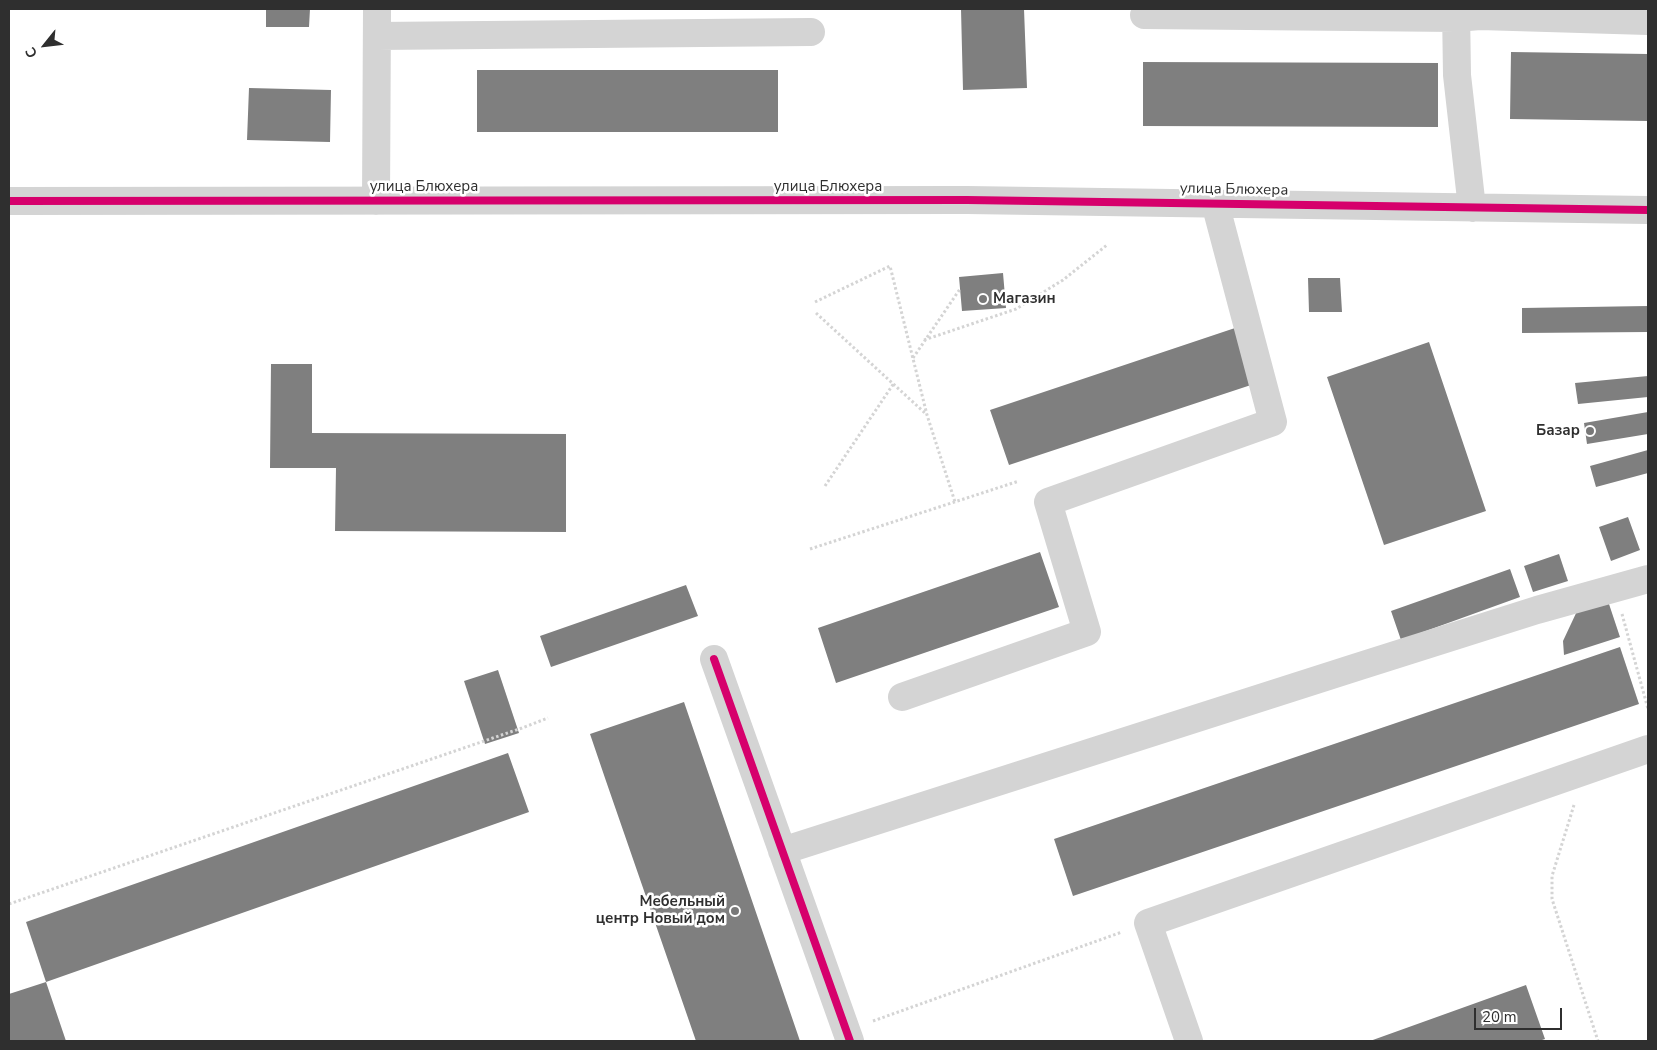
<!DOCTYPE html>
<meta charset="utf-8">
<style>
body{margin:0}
#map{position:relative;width:1657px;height:1050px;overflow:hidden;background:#fff;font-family:"Nunito Sans",sans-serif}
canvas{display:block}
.frame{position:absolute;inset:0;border:10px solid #2f2f2f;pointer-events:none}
.north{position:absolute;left:20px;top:20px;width:50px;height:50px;-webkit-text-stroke:4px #fff;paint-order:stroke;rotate:241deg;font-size:14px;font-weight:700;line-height:20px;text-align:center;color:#2f2f2f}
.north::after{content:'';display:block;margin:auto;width:18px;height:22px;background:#2f2f2f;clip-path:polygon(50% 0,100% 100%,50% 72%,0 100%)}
.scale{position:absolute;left:1474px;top:1008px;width:88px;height:22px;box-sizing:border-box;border:2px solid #2f2f2f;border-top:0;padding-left:6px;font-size:15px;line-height:18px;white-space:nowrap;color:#2f2f2f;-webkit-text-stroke:4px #fff;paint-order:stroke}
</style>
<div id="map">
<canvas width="1657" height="1050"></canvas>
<div class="frame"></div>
<div class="north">С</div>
<div class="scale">20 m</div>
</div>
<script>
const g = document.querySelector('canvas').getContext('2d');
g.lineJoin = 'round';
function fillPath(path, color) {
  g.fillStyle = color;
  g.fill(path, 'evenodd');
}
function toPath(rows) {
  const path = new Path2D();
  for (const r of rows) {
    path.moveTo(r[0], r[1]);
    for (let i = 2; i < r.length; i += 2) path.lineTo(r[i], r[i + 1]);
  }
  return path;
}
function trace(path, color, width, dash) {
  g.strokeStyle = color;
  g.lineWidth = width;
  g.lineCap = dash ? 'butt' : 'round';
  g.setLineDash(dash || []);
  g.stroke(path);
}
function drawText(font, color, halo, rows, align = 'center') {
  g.font = font + ' "Nunito Sans",sans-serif';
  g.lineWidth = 5;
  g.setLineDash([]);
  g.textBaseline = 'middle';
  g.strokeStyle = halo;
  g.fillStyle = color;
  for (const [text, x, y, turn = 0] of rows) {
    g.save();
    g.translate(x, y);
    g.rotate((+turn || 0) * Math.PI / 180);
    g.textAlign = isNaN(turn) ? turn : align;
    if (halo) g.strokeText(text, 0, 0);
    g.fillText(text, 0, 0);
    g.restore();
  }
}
fillPath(toPath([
 [266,9,310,9,309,27,266,27],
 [961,9,1024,9,1027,88,963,90],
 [1511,52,1648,54,1648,121,1510,119],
 [1143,62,1438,63,1438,127,1143,126],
 [477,70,778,70,778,132,477,132],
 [249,88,331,90,330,142,247,140],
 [1003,273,1006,308,962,311,959,277],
 [1308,278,1340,278,1342,312,1309,312],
 [1648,306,1648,332,1522,333,1522,308],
 [1235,328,1254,384,1009,465,990,410],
 [1429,342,1486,511,1384,545,1327,377],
 [271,364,312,364,312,433,566,434,566,532,335,531,336,468,270,468],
 [1648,376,1648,397,1578,404,1575,383],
 [1648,412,1648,434,1587,444,1584,423],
 [1648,450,1648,473,1596,487,1590,466],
 [1628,517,1640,550,1611,561,1599,527],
 [1040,552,1059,607,836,683,818,628],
 [1559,554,1568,581,1533,592,1524,566],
 [1510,569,1520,597,1401,640,1391,611],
 [686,585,698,616,551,667,540,636],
 [1608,601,1620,637,1564,655,1563,641,1578,609],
 [1620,647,1639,704,1073,896,1054,839],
 [498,670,519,733,485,744,464,681],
 [684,702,800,1041,696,1041,606,781,590,734],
 [508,753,529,812,46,982,26,922],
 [46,982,66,1041,9,1041,9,994],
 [1526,985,1545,1039,1539,1041,1370,1041]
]), '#7f7f7f');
trace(toPath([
 [815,302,890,266,927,415,955,502],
 [816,313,926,414],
 [924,340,1016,309,1063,280,1107,245],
 [913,358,960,289],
 [825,486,894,383],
 [810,549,1019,481],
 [1622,614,1648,709],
 [1574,805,1552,876,1552,899,1598,1041],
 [9,904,522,728,548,718],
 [873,1021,1122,932]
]), '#d4d4d4', 3, [2.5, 2.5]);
trace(toPath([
 [1456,9,1457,75,1472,208],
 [1144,15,1456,18,1480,16,1648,21],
 [377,36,811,32],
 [9,201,967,200,1648,210],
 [376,201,377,9],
 [714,659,850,1041],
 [902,697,1087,632,1048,502,1273,422,1215,203],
 [782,851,1357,667,1537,610,1648,579],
 [1189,1041,1148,923,1648,749]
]), '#d4d4d4', 28);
trace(toPath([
 [9,201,967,200,1648,210],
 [714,659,850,1041]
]), '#d6006c', 8);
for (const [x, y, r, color] of [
 [983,299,5,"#787878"],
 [1590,431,5,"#787878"],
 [735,911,5,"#787878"]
]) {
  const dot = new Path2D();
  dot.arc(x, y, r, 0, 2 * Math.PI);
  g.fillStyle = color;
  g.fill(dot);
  trace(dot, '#fff', 2);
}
drawText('15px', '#2f2f2f', '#fff', [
 ["улица Блюхера",424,187],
 ["улица Блюхера",828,187],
 ["улица Блюхера",1234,190,1]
]);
drawText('bold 15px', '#2f2f2f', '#fff', [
 ["Магазин",993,299,"left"],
 ["Базар",1580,431],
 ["Мебельный",725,902],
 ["центр Новый дом",725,919]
], 'right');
</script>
